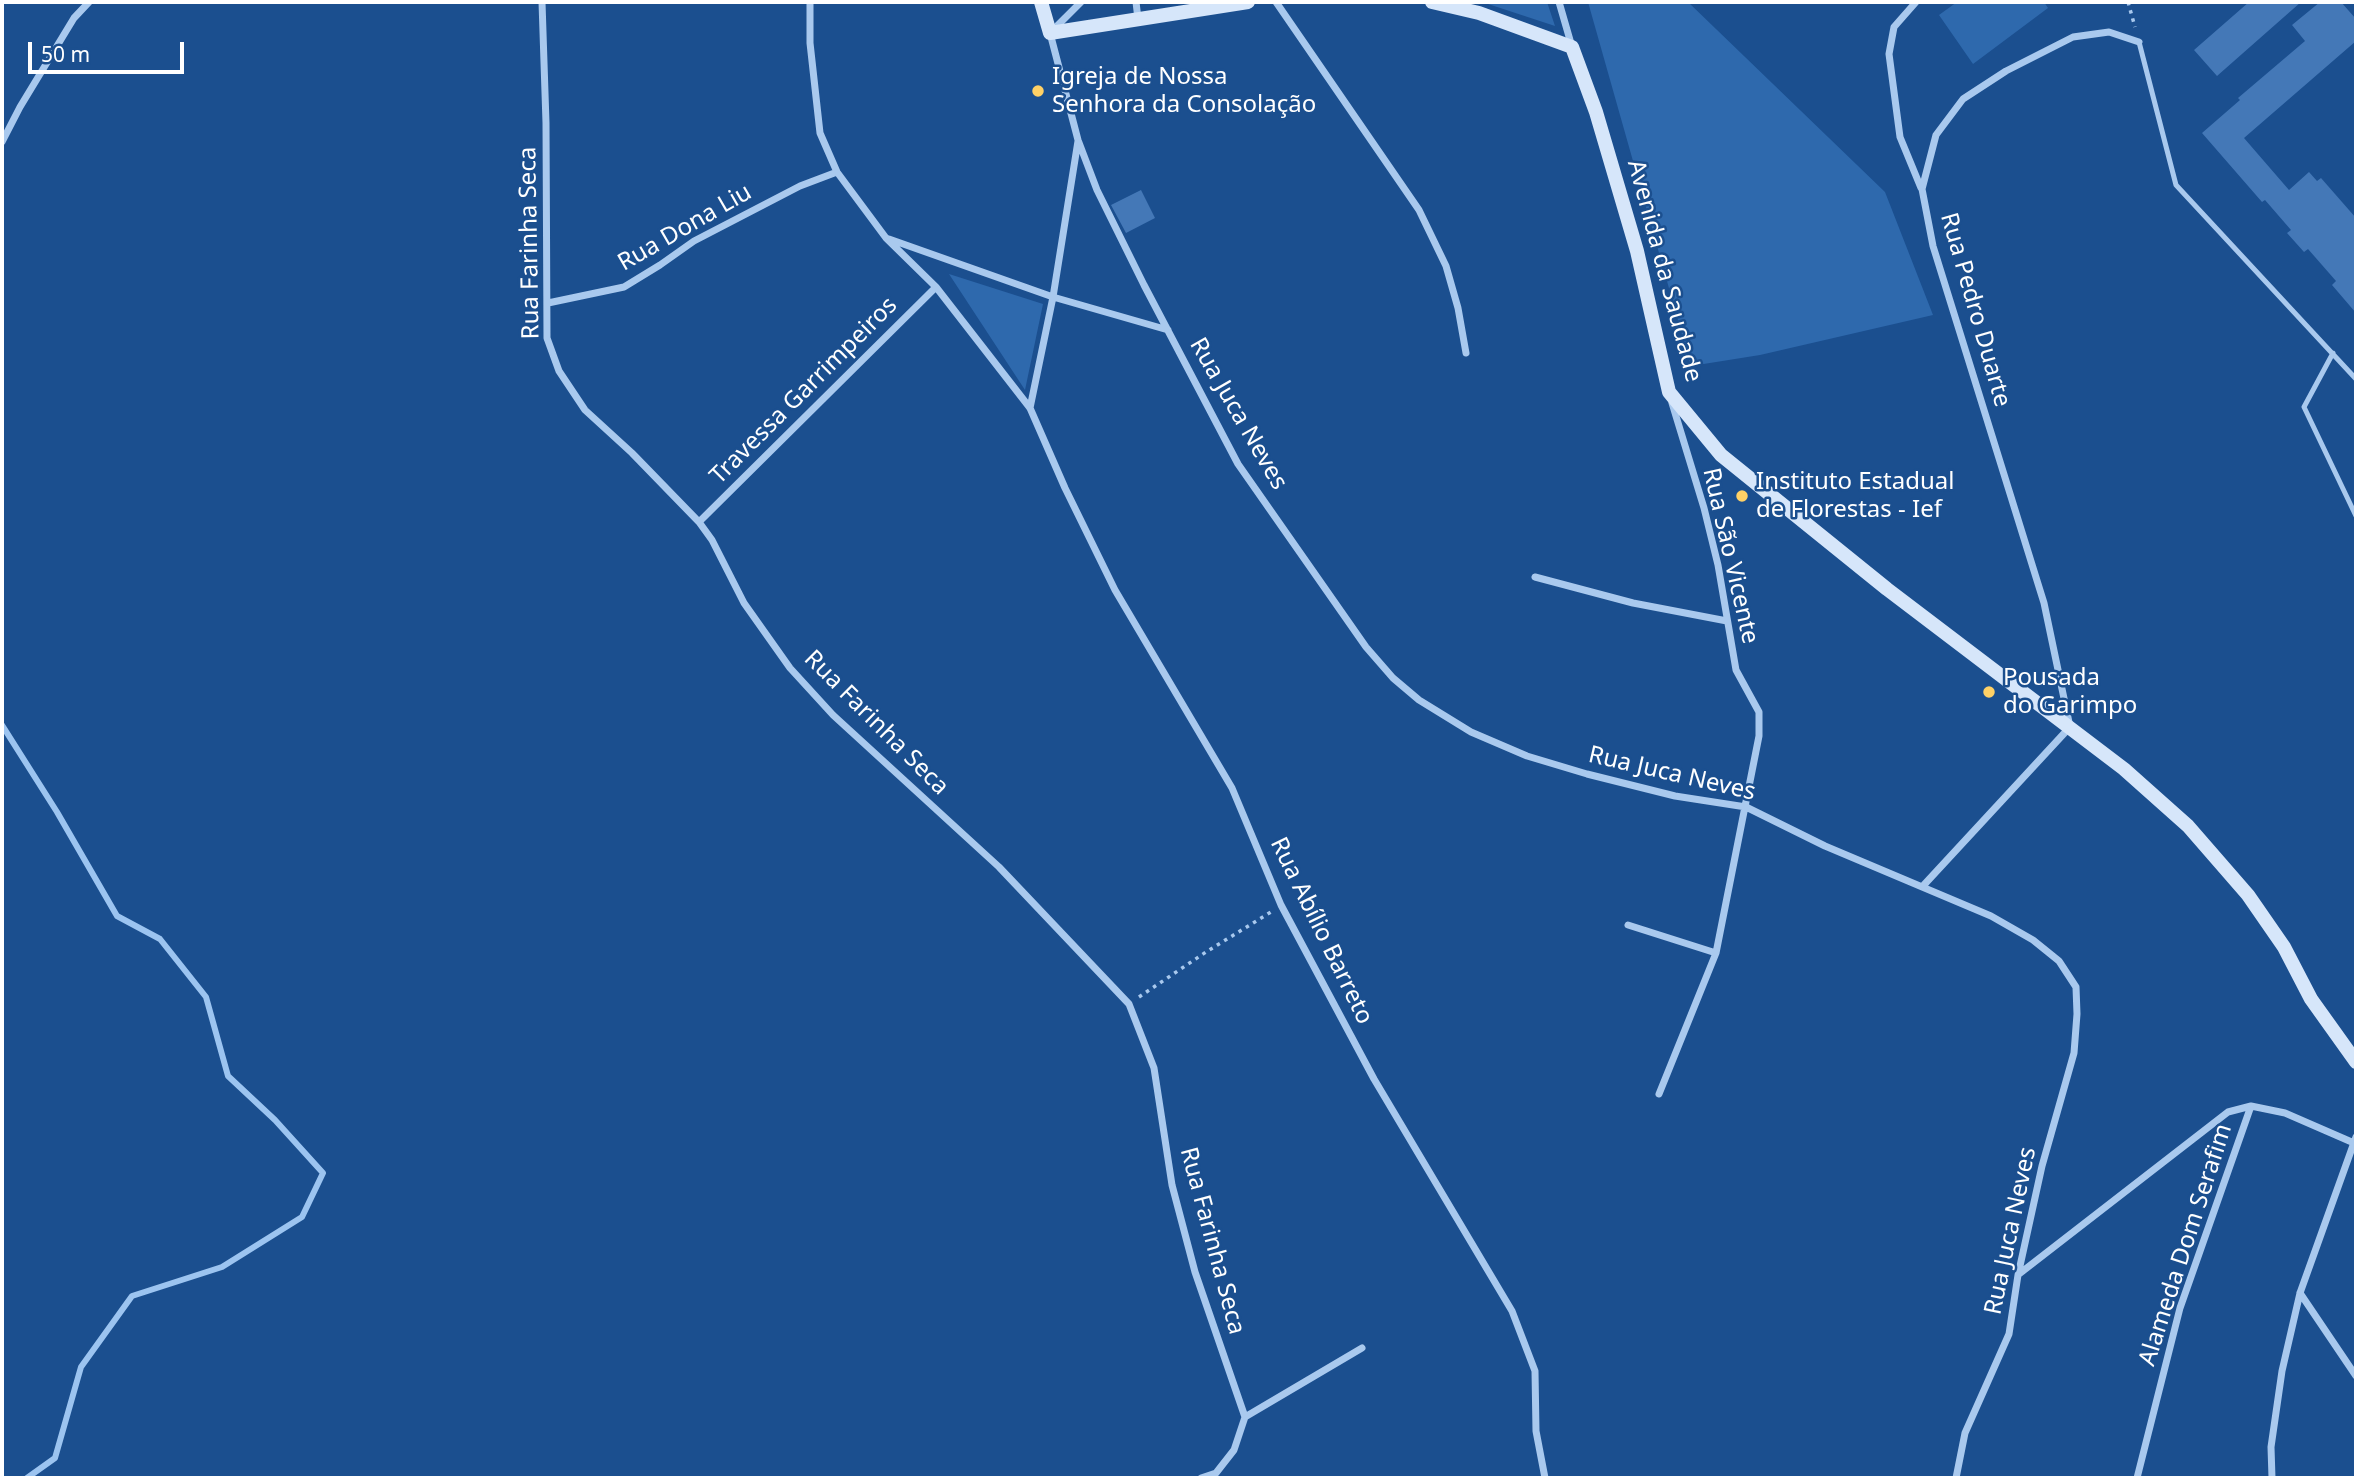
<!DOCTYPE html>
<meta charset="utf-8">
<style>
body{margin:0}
#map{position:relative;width:2358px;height:1480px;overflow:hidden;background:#1b4f8f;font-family:"Noto Sans",sans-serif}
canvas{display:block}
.frame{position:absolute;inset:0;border:4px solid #fff;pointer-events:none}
.scale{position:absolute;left:28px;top:42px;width:156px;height:32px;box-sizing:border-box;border:4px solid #fff;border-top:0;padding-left:9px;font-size:21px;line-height:24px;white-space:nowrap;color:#fff;-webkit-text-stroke:5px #1b4f8f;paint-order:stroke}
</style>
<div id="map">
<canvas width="2358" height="1480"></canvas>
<div class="frame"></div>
<div class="scale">50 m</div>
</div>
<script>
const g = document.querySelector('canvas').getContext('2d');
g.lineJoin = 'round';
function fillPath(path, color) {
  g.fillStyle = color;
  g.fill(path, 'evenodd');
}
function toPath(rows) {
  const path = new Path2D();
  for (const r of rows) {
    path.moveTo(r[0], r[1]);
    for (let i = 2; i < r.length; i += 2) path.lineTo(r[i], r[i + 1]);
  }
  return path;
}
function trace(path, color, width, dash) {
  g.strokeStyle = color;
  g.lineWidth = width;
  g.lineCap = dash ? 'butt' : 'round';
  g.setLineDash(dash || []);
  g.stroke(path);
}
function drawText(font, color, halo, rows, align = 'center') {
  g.font = font + ' "Noto Sans",sans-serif';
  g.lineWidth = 5;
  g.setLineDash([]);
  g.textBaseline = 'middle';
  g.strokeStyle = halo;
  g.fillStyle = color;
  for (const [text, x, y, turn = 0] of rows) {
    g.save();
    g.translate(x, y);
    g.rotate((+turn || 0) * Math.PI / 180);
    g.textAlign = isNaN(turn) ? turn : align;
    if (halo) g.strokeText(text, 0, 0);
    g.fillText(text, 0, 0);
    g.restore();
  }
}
fillPath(toPath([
 [1482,2,1547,2,1555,26],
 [1588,2,1688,2,1885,192,1933,315,1760,355,1691,366],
 [1957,2,2044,2,2048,8,1973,64,1939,15],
 [949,274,1043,304,1025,390]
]), '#2e69ad');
trace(toPath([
 [2,725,57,812,117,916,160,939,206,997,228,1076,275,1120,323,1173,302,1217,222,1267,132,1296,81,1367,55,1458,27,1478]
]), '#9cc4f0', 6);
fillPath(toPath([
 [2249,2,2301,2,2217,76,2194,50],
 [2320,2,2341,2,2356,19,2356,41,2244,138,2289,190,2309,172,2317,181,2321,178,2356,218,2356,313,2332,285,2336,281,2308,249,2304,252,2287,233,2291,230,2265,200,2262,202,2202,133,2240,100,2238,98,2305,41,2292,25],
 [1141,190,1155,218,1126,233,1111,205]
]), '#4478b7');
trace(toPath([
 [2128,2,2135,27],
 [1139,997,1206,952,1271,912]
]), '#a9c9ee', 3.5, [3.5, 5]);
trace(toPath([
 [2139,42,2176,185,2356,379],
 [2333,353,2304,407,2356,516]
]), '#a9c9ee', 5);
trace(toPath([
 [542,2,546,123,547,338,559,371,585,410,632,453,699,522,712,540,744,603,790,668,833,715,999,867,1129,1004,1154,1068,1172,1185,1195,1272,1245,1417],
 [810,2,810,43,820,133,837,172,886,238,936,287,1030,408,1065,488,1115,590,1232,788,1281,905,1374,1079,1512,1311,1535,1371,1536,1431,1545,1478],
 [1081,2,1050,33,1078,140,1097,190,1144,285,1238,464,1366,647,1393,678,1419,700,1471,732,1527,756,1587,774,1675,796,1746,807,1825,846,1991,916,2033,940,2059,961,2076,987,2077,1014,2074,1053,2042,1166,2018,1275,2009,1334,1965,1433,1956,1478],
 [1136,2,1138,19],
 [1276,2,1419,210,1446,266,1458,308,1466,353],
 [1559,2,1572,47],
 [1916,2,1894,27,1889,54,1900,137,1921,188],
 [2,142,20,107,74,18,89,2],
 [889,239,1053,297,1168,330],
 [548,303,624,287,660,265,694,241,800,186,837,172],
 [1030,408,1053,297,1078,141],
 [699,522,936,287],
 [1535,577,1633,603,1727,621],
 [1922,887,2070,727,2044,603,1933,246,1922,189,1936,135,1963,99,2006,71,2073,37,2109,32,2139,42],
 [1628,925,1716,953],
 [1659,1094,1716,953,1759,736,1759,712,1736,670,1718,565,1704,508,1672,403],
 [2019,1274,2228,1112,2251,1106,2285,1113,2354,1143],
 [2300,1293,2356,1376],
 [1245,1417,1362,1348],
 [1201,1478,1216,1473,1234,1450,1245,1417],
 [2137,1478,2180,1308,2251,1106],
 [2272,1478,2271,1447,2282,1371,2300,1293,2356,1137]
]), '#a9c9ee', 7);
trace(toPath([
 [1041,2,1050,33,1248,2],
 [1432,2,1479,13,1572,47,1596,112,1637,251,1669,392,1721,455,1887,589,2124,769,2188,826,2248,895,2284,947,2311,999,2356,1062]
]), '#d6e6fa', 14);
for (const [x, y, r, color] of [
 [1038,91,7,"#ffd166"],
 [1742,496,7,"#ffd166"],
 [1989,692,7,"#ffd166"]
]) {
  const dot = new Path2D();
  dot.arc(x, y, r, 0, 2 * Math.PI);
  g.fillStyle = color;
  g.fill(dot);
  trace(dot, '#1b4f8f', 2.5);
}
drawText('24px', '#fff', '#1b4f8f', [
 ["Igreja de Nossa",1052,77],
 ["Senhora da Consolação",1052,105],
 ["Instituto Estadual",1756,482],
 ["de Florestas - Ief",1756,510],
 ["Pousada",2003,678],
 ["do Garimpo",2003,706]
], 'left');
drawText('24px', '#fff', '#1b4f8f', [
 ["Rua Dona Liu",685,228,-30],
 ["Rua Farinha Seca",530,243,-91],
 ["Avenida da Saudade",1664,271,75],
 ["Rua Pedro Duarte",1975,310,74],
 ["Travessa Garrimpeiros",804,391,-45],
 ["Rua Juca Neves",1238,414,60],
 ["Rua São Vicente",1730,556,77],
 ["Rua Farinha Seca",876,723,45],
 ["Rua Juca Neves",1672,774,13],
 ["Rua Abílio Barreto",1321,931,64],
 ["Rua Juca Neves",2011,1231,-78],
 ["Rua Farinha Seca",1212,1241,75],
 ["Alameda Dom Serafim",2186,1245,-72]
]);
</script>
